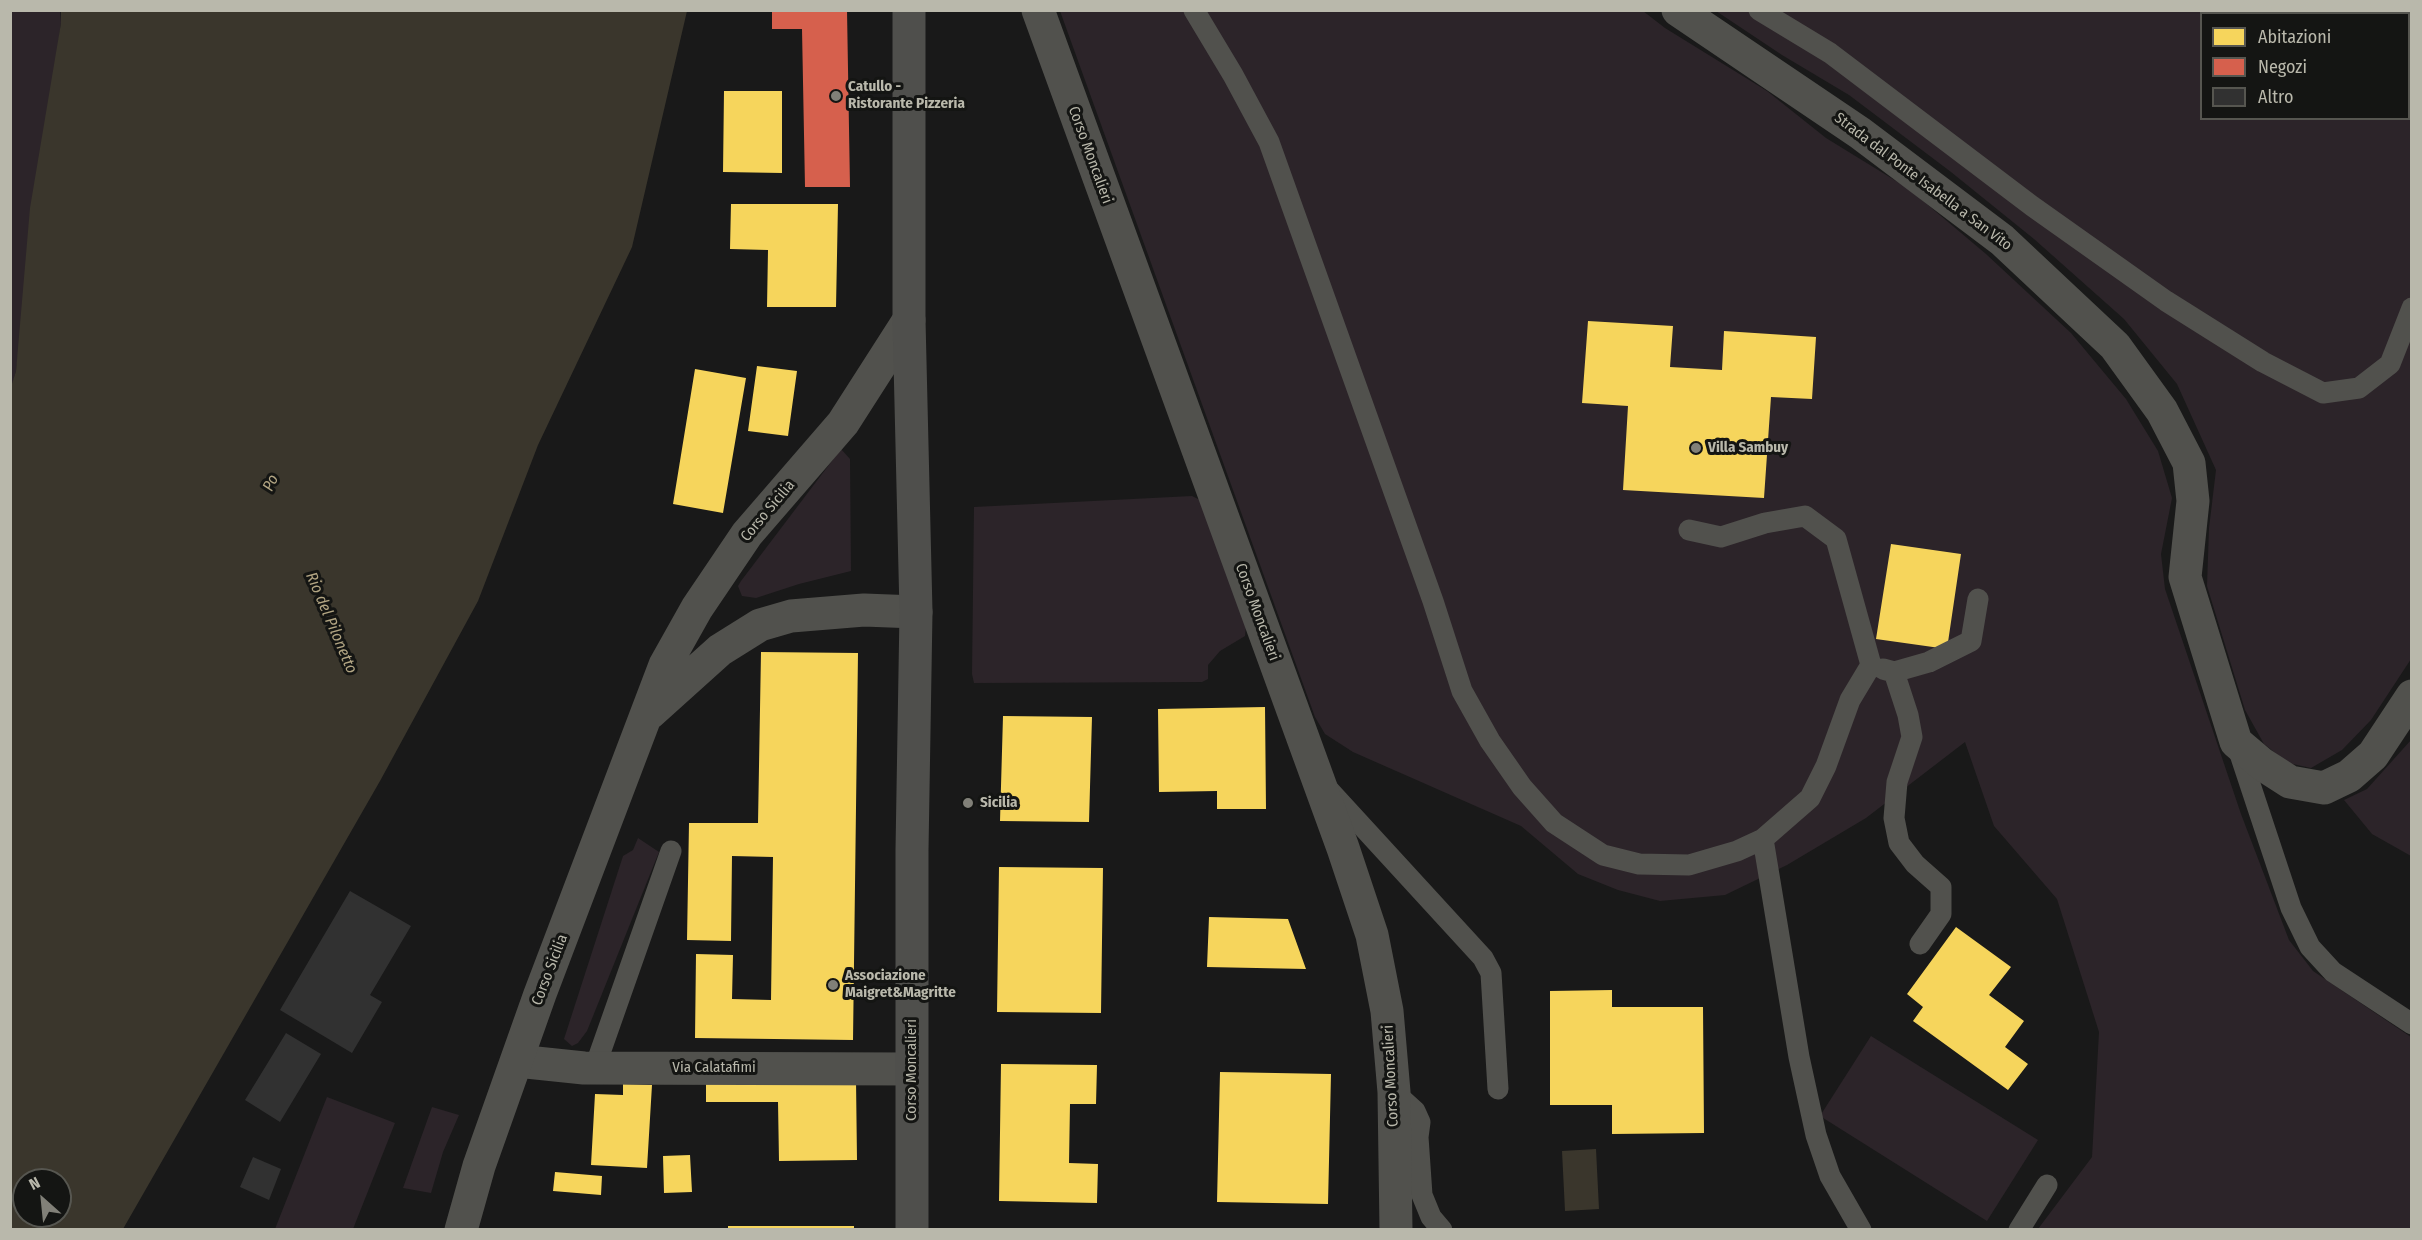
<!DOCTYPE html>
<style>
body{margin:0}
#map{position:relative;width:2422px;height:1240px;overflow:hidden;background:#191919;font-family:"Fira Sans Condensed",sans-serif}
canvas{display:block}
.frame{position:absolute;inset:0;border:12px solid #b9b8ab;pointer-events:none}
.legend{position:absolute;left:2200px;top:12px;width:210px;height:108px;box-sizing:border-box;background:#141513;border:2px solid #565650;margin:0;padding:8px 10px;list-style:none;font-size:18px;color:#b9b8ab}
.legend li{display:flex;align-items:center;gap:12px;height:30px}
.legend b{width:30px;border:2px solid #565650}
.north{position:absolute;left:12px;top:1168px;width:60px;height:60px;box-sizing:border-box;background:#141513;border:2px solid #565650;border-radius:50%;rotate:333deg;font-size:16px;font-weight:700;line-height:24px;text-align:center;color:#b9b8ab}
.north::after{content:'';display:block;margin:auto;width:21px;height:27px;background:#818078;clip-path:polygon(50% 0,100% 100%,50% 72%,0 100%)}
</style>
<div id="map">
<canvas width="2422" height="1240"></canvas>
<div class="frame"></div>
<ul class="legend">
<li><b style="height:16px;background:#f6d55c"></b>Abitazioni</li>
<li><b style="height:16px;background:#d6604d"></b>Negozi</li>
<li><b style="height:16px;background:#313131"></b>Altro</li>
</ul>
<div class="north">N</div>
</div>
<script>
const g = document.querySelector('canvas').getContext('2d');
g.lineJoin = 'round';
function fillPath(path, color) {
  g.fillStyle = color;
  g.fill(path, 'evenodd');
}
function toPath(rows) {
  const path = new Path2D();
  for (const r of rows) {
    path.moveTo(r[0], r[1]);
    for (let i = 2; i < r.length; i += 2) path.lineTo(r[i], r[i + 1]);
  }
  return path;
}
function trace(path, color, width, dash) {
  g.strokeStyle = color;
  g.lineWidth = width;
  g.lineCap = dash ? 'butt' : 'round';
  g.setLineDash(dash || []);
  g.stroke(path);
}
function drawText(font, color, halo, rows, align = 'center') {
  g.font = font + ' "Fira Sans Condensed",sans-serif';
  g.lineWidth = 6;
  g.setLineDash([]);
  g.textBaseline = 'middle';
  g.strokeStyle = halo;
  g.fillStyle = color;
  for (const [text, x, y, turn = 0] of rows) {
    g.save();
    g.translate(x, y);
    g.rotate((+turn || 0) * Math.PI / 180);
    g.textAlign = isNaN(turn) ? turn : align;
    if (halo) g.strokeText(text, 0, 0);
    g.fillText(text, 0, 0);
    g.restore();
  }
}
fillPath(toPath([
 [11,11,60,11,61,23,16,371,11,390],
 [1060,11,1643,11,1665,28,1767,91,1826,138,1909,189,1986,254,2071,333,2126,399,2158,451,2172,498,2161,554,2165,589,2241,814,2289,940,2313,971,2411,1037,2411,1229,2038,1229,2092,1157,2099,1032,2057,899,1994,826,1965,742,1866,818,1787,865,1725,895,1660,901,1618,890,1578,874,1521,826,1353,752,1325,734,1315,717],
 [1716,11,2411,11,2411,659,2371,720,2342,750,2311,768,2288,763,2264,744,2245,710,2207,586,2209,528,2216,470,2177,384,2124,319,2034,239,1951,172,1849,95,1782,55],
 [2202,14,2408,14,2408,118,2202,118],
 [841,449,850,459,851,571,799,584,756,598,742,596,738,586,741,581],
 [1192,496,1200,500,1246,626,1245,636,1220,651,1208,665,1208,679,1202,682,974,683,972,674,974,507],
 [2411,740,2411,856,2372,834,2344,800,2367,789],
 [638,838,659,852,587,1031,578,1043,572,1046,564,1039,623,856,633,850],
 [1871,1036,2038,1140,1987,1221,1820,1116],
 [327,1097,395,1123,353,1229,275,1229],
 [432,1107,459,1115,443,1152,431,1193,403,1188]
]), '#2c2429');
fillPath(toPath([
 [61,11,687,11,632,247,538,445,478,601,380,781,123,1229,11,1229,10,390,16,371,30,208,61,23],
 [24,1180,60,1180,60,1216,24,1216],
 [1596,1149,1599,1209,1565,1211,1562,1151]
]), '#3a362c');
fillPath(toPath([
 [724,91,782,91,782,173,723,172],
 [731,204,838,204,836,307,767,307,768,250,730,249],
 [1588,321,1673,326,1670,367,1722,370,1724,331,1816,337,1812,399,1771,397,1764,498,1623,490,1628,406,1582,403],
 [757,366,797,371,788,436,748,431],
 [695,369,746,378,723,513,673,504],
 [1891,544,1961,554,1947,649,1876,639],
 [761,652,858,653,853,1040,695,1038,696,954,733,955,732,999,771,1000,773,857,732,856,731,941,687,940,689,823,758,823],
 [1265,707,1266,809,1217,809,1217,791,1159,792,1158,709],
 [1003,716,1092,717,1089,822,1000,821],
 [999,867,1103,868,1101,1013,997,1012],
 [1209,917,1288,919,1306,969,1207,967],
 [1956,927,2011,967,1989,995,2024,1021,2005,1047,2028,1064,2008,1090,1913,1021,1923,1007,1907,994],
 [1612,990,1612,1007,1703,1007,1704,1133,1612,1134,1612,1105,1550,1105,1550,991],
 [1001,1064,1097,1065,1096,1104,1070,1104,1069,1163,1098,1164,1097,1203,999,1201],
 [1220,1072,1331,1074,1328,1204,1217,1202],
 [856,1080,857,1160,779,1161,778,1102,706,1102,706,1081],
 [623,1084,652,1085,647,1168,591,1165,595,1094,623,1095],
 [690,1155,692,1192,664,1193,663,1156],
 [555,1172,602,1176,601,1195,553,1191],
 [728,1226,854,1226,854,1230,728,1230]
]), '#f6d55c');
fillPath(toPath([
 [772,10,847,10,850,187,805,187,802,29,772,29]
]), '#d6604d');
fillPath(toPath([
 [350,891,411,926,370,995,382,1002,352,1053,280,1010],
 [286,1033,321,1054,280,1122,245,1100],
 [253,1157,281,1169,269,1200,240,1187]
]), '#313131');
trace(toPath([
 [1194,10,1233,75,1269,142,1433,601,1462,691,1490,741,1522,787,1554,823,1603,855,1639,864,1689,865,1737,851,1763,839,1810,798,1826,766,1850,700,1871,665,1836,539,1805,516,1765,523,1721,537,1689,530],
 [1759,10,1830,53,2032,206,2166,301,2263,362,2323,393,2359,388,2390,364,2412,308],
 [2408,15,2412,20],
 [1883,669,1894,672,1929,662,1971,641,1978,599],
 [1894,672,1908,715,1912,737,1897,782,1894,818,1899,843,1915,864,1941,887,1941,914,1920,944],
 [2237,745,2291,908,2310,947,2333,972,2412,1024],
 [1328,789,1483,958,1491,973,1498,1089],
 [1763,839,1799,1057,1816,1135,1830,1176,1861,1230],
 [595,1067,671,851],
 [1394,1092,1415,1111,1420,1122,1418,1137,1422,1195,1431,1217,1442,1230],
 [2019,1230,2047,1185]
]), '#51514d', 21);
trace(toPath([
 [1038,10,1343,848,1372,935,1387,1011,1394,1092,1396,1230],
 [1678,10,1860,133,2002,240,2115,346,2162,411,2189,463,2193,501,2185,577,2236,742,2262,764,2290,782,2324,788,2349,776,2373,755,2412,696],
 [517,1061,584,1068,911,1069]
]), '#51514d', 33);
trace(toPath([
 [650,713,720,650,760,625,791,616,864,610,916,612],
 [461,1230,479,1166,540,994,665,665,697,608,747,534,843,423,909,320]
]), '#51514d', 33);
trace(toPath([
 [909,10,909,320,916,612,912,850,912,1230]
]), '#4f4f4c', 33);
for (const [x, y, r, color] of [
 [836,96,6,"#818078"],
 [1696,448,6,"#818078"],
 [968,803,6,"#818078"],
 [833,985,6,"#818078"]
]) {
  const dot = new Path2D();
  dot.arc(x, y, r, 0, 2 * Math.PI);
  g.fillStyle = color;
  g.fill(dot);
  trace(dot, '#141513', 2);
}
drawText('bold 15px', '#b9b8ab', '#141513', [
 ["Catullo -",848,87],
 ["Ristorante Pizzeria",848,104],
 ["Villa Sambuy",1708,448],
 ["Sicilia",980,803],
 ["Associazione",845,976],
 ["Maigret&Magritte",845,993]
], 'left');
drawText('15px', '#b9b8ab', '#141513', [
 ["Corso Moncalieri",1090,155,70],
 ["Strada dal Ponte Isabella a San Vito",1923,182,37],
 ["Corso Sicilia",768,511,-50],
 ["Corso Moncalieri",1257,612,70],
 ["Corso Sicilia",550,970,-69],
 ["Via Calatafimi",714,1068],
 ["Corso Moncalieri",912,1070,-90],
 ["Corso Moncalieri",1391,1076,-93]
]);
drawText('italic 16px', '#b2a583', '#141513', [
 ["Po",271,483,-65],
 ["Rio del Pilonetto",331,623,67]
]);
</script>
